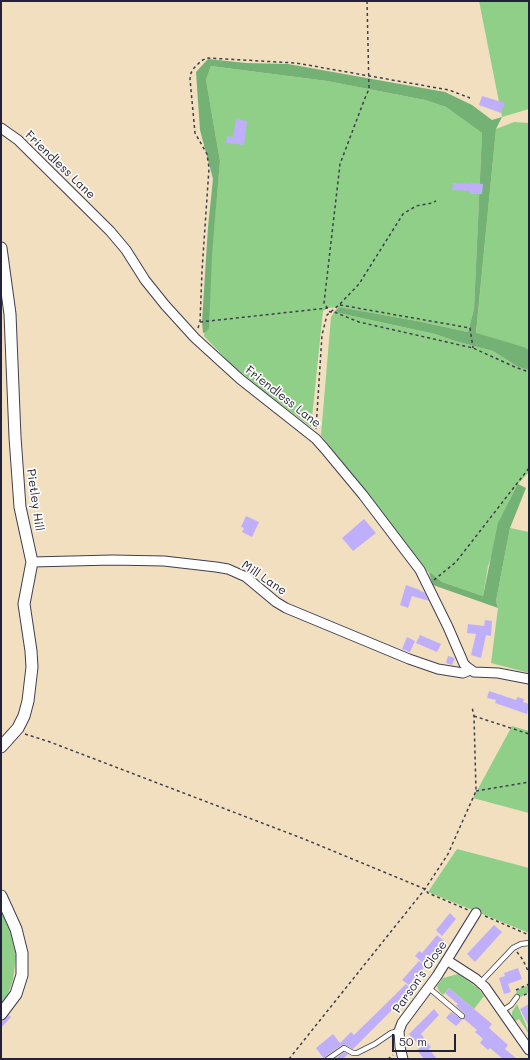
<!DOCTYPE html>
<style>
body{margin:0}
#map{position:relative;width:530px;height:1060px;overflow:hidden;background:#f1dfc0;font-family:Mali,sans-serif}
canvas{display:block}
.frame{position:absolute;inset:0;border:2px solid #22223b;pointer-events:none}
.scale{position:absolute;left:392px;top:1034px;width:64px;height:18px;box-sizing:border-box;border:2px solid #22223b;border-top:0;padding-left:5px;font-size:12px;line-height:14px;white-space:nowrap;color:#22223b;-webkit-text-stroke:3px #fdfcf7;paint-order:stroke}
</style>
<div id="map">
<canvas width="530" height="1060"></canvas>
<div class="frame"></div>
<div class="scale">50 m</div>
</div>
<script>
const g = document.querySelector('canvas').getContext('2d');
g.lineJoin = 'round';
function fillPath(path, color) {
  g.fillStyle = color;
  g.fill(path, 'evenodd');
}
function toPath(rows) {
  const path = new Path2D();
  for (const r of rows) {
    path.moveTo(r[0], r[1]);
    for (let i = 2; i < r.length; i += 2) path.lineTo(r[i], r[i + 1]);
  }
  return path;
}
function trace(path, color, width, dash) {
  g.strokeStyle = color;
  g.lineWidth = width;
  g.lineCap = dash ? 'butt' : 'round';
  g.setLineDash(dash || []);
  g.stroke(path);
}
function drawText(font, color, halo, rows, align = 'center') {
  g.font = font + ' Mali,sans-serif';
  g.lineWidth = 3.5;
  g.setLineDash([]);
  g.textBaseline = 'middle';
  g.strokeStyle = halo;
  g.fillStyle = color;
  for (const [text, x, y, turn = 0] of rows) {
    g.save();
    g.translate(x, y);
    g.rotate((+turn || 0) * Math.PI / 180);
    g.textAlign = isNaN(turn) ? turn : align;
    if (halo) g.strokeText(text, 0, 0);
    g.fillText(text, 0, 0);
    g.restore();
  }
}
fillPath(toPath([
 [479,1,529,1,529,109,502,117],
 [211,66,327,81,425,100,446,107,482,133,474,309,468,332,417,321,339,307,328,308,323,311,311,427,265,392,231,364,204,336,220,161,206,80],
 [514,122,529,123,529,350,524,347,476,334,496,129],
 [334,312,435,334,455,341,493,351,518,367,529,370,529,472,518,484,488,566,483,596,442,582,431,573,429,573,321,435,331,317],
 [510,528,529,532,529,673,491,663,498,608,496,601],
 [512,726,529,731,529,813,473,798],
 [457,849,529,868,529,933,428,892],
 [2,912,10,930,16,956,13,980,7,997,1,1005,1,913],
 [458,974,478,988,484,996,474,1009,449,988,443,995,439,991,437,986,443,978],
 [529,985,529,992,521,997,516,993,517,990],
 [517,1004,529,1032,529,1034,519,1019,514,1022,512,1016,512,1012]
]), '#8fcf87');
fillPath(toPath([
 [208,59,246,63,288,64,445,92,472,105,492,120,502,117,496,129,476,333,524,347,529,350,529,370,518,367,493,351,455,341,435,334,334,312,339,307,417,321,468,332,474,309,482,133,446,107,425,100,327,81,211,66,206,80,220,161,212,255,209,328,206,332,203,333,202,322,208,227,213,179,200,130,196,72],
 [518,484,526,488,510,528,496,601,498,608,433,585,429,573,431,573,442,582,483,596,498,523]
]), '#73b274');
fillPath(toPath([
 [482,96,505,103,501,113,479,105],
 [236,119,247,121,244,145,226,143,227,136,233,137],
 [453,183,471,184,471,183,483,184,482,194,470,194,470,191,452,190],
 [246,516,259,522,252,537,242,532,244,528,241,527],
 [364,519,376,533,353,551,342,538],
 [406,585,420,590,420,591,424,592,429,601,412,596,408,608,400,605],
 [485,620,492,621,491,636,486,635,481,658,471,655,476,634,467,633,468,624,484,626],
 [420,635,441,644,437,652,416,643],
 [407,637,415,641,410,652,402,649],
 [448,656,455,658,452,665,446,663],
 [489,691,516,700,517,697,524,699,523,702,529,704,527,714,495,703,496,700,487,698],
 [450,913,456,919,442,936,436,930],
 [494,925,502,932,475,962,467,954],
 [437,935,444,941,424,964,415,956,419,951,422,953],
 [419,961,425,966,409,985,402,980],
 [518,968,522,979,508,984,511,992,504,994,499,978,505,976,504,973],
 [406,984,412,990,353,1049,345,1045,342,1045,326,1056,324,1059,316,1048,333,1034,340,1043,351,1032,354,1035],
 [449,988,492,1024,489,1028,508,1045,505,1049,517,1059,503,1059,490,1048,488,1050,480,1043,483,1039,475,1032,477,1030,464,1019,465,1014,456,1006,458,1004,445,993],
 [529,1004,529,1027,520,1009],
 [434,1009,439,1015,421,1034,431,1047,429,1049,437,1059,424,1059,417,1050,421,1047,409,1034],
 [451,1012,462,1020,456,1026,446,1018],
 [9,1015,11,1017,1,1028,1,1021,4,1020],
 [344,1052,348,1054,343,1059,335,1059]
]), '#bfaffa');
const service = toPath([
 [480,983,513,948,521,944,529,943],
 [429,988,462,1016],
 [502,1011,511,1005,517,997],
 [328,1059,344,1048,353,1053,357,1053,375,1044,391,1033,399,1031]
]);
const minor = toPath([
 [1,128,18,140,110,231,126,250,145,280,165,305,195,338,240,379,316,439,324,448,363,495,420,570,448,627,464,664,467,667,474,672,498,673,529,679],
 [32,562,112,560,164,561,216,567,228,569,246,577,276,602,286,608,409,659,438,669,463,673,470,670],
 [448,961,476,979,485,987,529,1050],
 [403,1059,400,1047,399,1031,402,1023,437,976,476,913]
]);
const tertiary = toPath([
 [1,248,10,314,15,437,20,507,32,562,24,604,31,651,32,667,28,701,24,716,18,728,1,747],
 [1,896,16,929,22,953,22,975,16,994,1,1014]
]);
trace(service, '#413e4f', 6);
trace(minor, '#413e4f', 11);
trace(tertiary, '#413e4f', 13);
trace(toPath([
 [367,1,369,89,365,98,340,164,324,303,330,312,334,312,359,322,473,348,515,367,529,372],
 [340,305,470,328,473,348],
 [200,322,328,308],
 [198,328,200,322,202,271,209,168,207,154,195,133,190,79,191,73,194,68,201,61,207,58,296,63,449,90,470,98],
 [316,429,322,335,327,315,339,305,359,284,403,214,416,206,432,203,436,201],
 [434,580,456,562,529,468],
 [474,716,529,734],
 [25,734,50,742,304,839,425,889,428,893,468,910],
 [476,791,529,782],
 [485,916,529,935],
 [517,952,523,960,529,973],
 [516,990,529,984],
 [524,995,529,993],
 [289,1059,425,889,448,854,476,791,474,716,472,707],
 [388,1059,393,1055]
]), '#413e4f', 1.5, [3, 3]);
trace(service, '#fff', 4.5);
trace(minor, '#fff', 9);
trace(tertiary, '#fff', 11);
drawText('12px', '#22223b', '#fdfcf7', [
 ["Friendless Lane",60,165,44],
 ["Friendless Lane",283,397,38],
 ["Pietley Hill",35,500,82],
 ["Mill Lane",264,578,34],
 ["Parson's Close",420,977,-55]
]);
</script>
